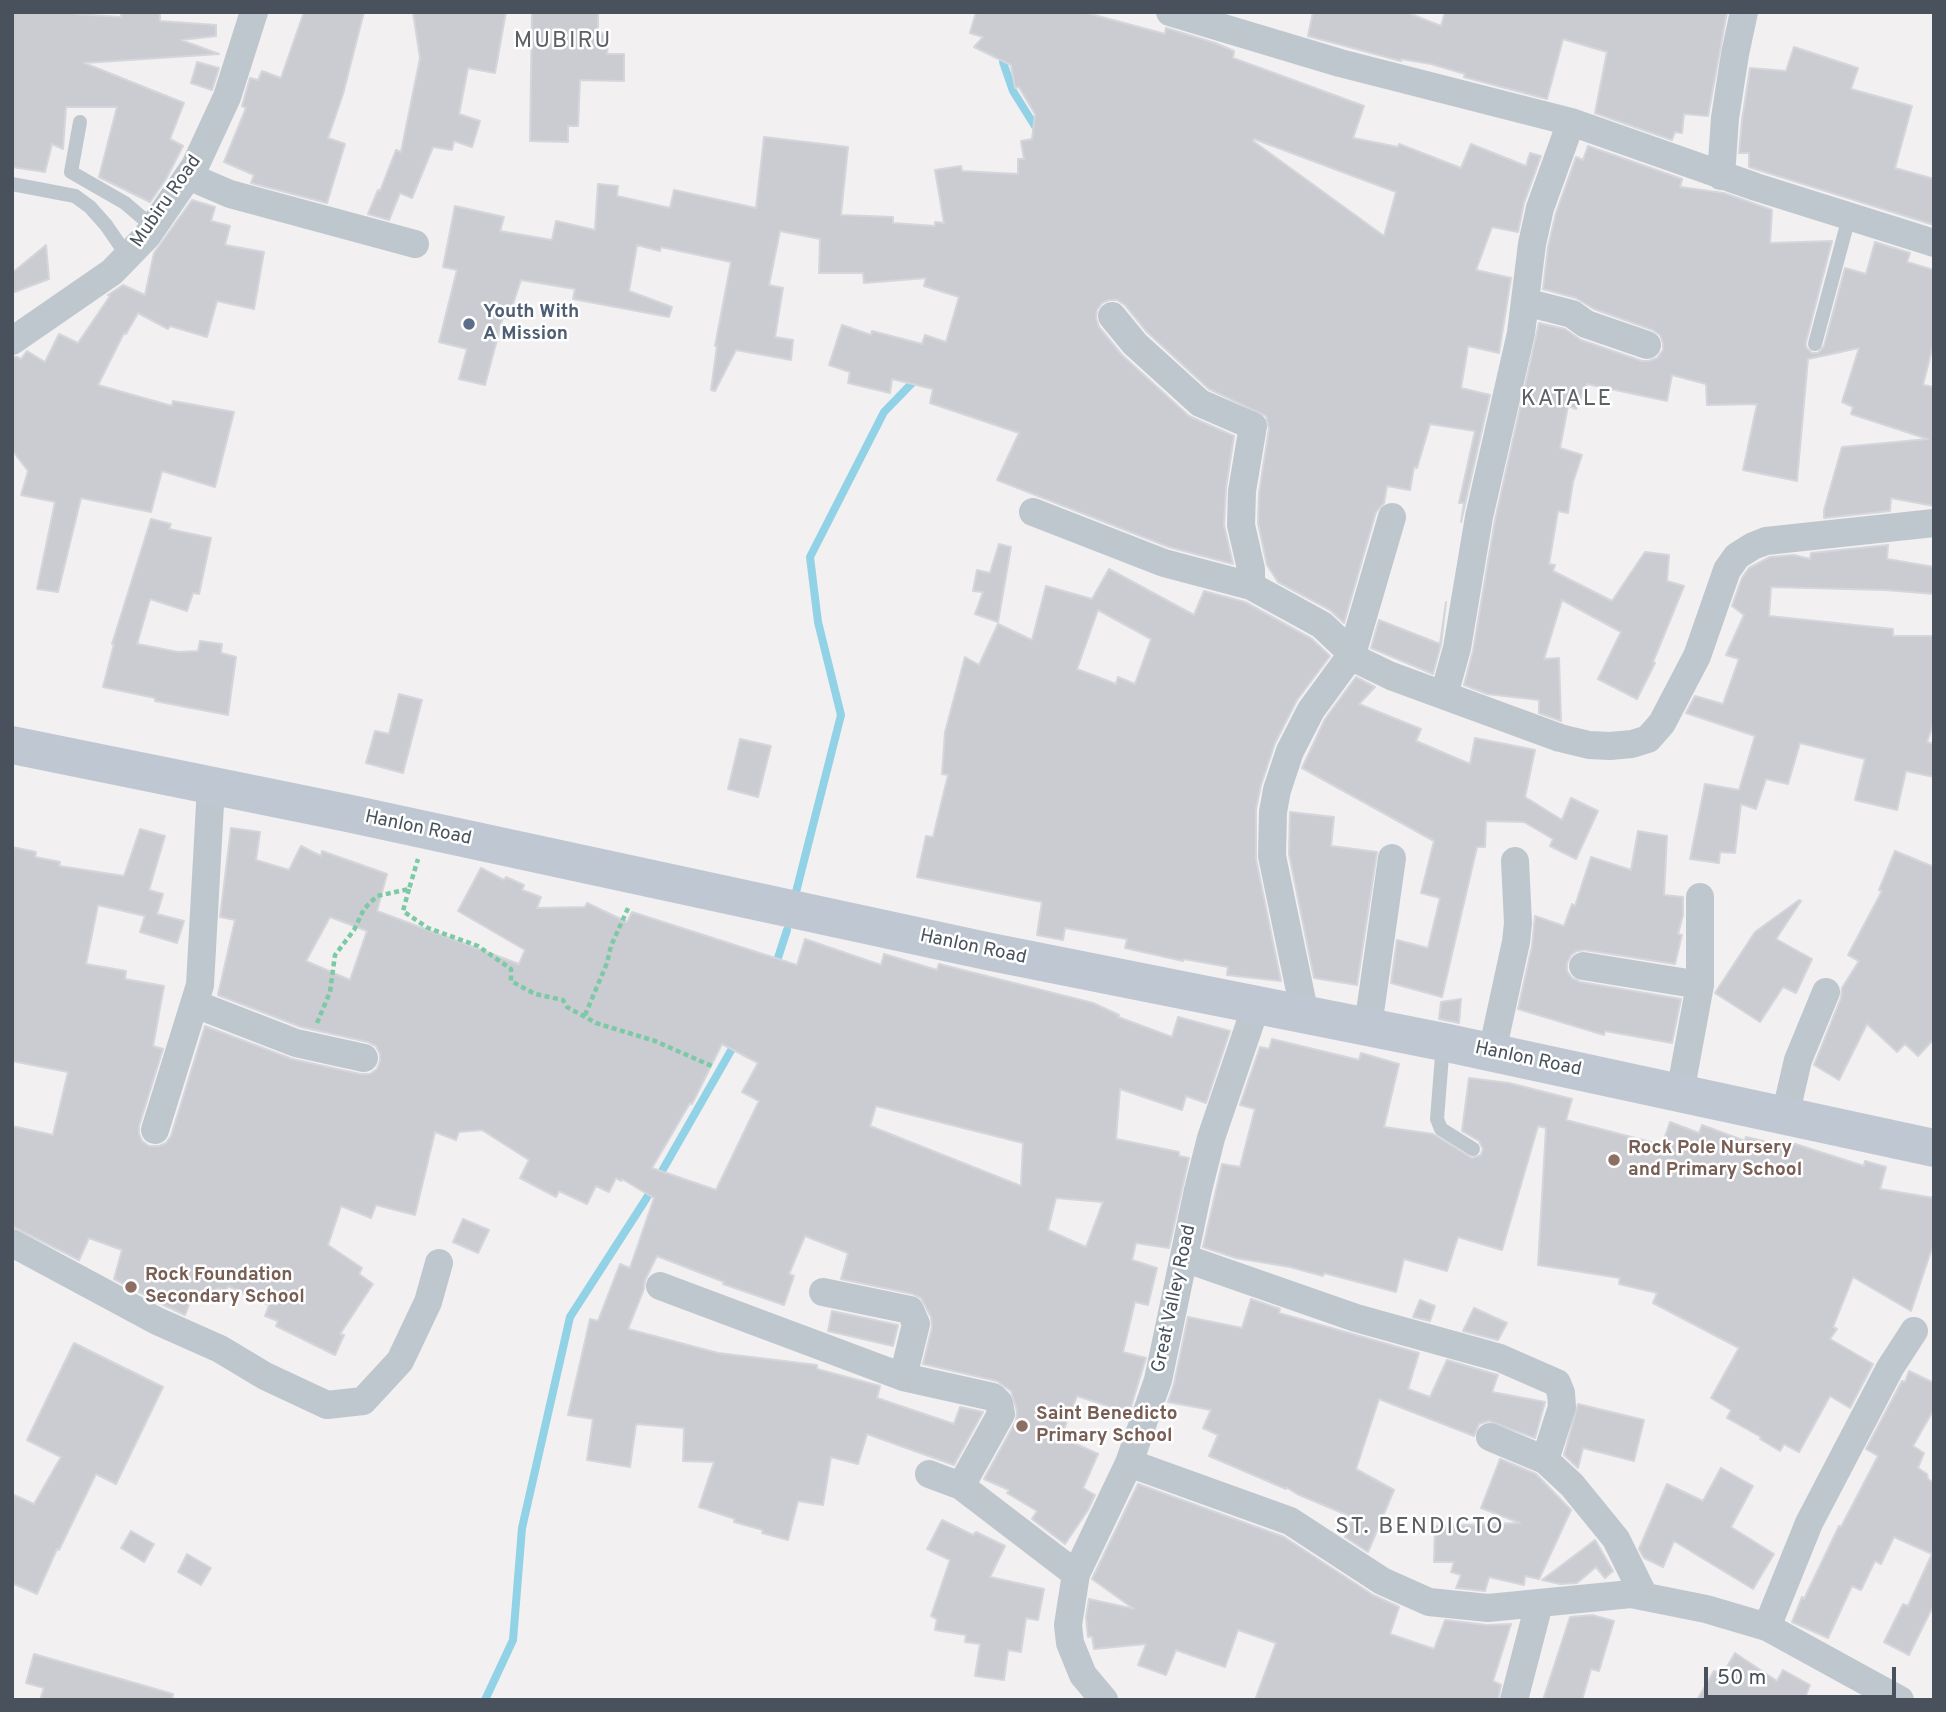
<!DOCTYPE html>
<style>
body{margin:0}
#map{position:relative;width:1946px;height:1712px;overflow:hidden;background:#f2f0f0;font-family:Overpass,sans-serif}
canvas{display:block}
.frame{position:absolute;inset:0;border:14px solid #49525c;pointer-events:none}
.scale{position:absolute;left:1704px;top:1667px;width:192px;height:32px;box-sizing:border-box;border:4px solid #49525c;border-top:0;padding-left:9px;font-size:21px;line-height:24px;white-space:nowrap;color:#49525c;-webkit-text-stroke:5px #fff;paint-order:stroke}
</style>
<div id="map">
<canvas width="1946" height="1712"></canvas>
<div class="frame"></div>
<div class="scale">50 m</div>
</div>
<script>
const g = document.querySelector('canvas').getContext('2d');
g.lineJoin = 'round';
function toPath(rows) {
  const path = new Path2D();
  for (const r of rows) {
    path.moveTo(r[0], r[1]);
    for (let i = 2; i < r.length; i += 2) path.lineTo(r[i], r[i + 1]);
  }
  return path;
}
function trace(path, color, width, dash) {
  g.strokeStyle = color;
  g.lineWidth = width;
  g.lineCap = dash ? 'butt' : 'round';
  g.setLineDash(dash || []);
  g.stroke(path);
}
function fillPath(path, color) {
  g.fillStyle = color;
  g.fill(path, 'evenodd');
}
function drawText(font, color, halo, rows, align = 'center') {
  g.font = font + ' Overpass,sans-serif';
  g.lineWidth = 5;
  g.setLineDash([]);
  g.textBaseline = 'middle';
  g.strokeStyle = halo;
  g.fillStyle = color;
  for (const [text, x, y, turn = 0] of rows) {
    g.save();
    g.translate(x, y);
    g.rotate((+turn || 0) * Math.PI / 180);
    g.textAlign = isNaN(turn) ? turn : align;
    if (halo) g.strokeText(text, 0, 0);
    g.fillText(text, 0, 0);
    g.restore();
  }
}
trace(toPath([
 [1007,52,1003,62,1013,91,1038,131],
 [796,892,841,715,818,622,810,557,884,412,919,376],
 [775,967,787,930],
 [485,1700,513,1640,522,1528,570,1317,646,1199,737,1040]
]), '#91d2e7', 8);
const building = toPath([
 [12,12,78,12,77,14,121,17,121,12,160,12,160,21,216,25,216,36,181,40,219,54,84,63,184,103,170,139,183,146,166,179,150,202,99,177,117,107,66,107,63,149,52,144,45,172,12,167,12,12],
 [304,12,364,12,343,94,328,138,345,144,327,203,251,183,254,175,224,162,246,108,242,106,250,78,258,80,262,71,281,78,304,12],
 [413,12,506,12,495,73,468,68,459,114,480,121,472,147,454,141,452,150,433,147,412,198,400,193,389,220,368,214,378,190,380,191,396,150,401,152,420,58,413,12],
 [532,12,598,12,598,33,609,34,607,54,624,54,624,81,580,80,578,126,568,126,568,142,530,141,532,12],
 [976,12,1083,12,1165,34,1166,28,1215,43,1234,51,1233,58,1364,106,1353,138,1398,147,1399,144,1461,168,1471,144,1526,166,1530,153,1541,156,1524,203,1518,232,1492,227,1476,270,1511,278,1499,353,1468,346,1461,388,1490,395,1461,522,1464,503,1459,503,1475,431,1430,424,1417,468,1414,467,1410,490,1387,486,1384,503,1376,512,1344,623,1330,610,1278,582,1267,565,1258,523,1259,493,1269,429,1266,416,1209,389,1147,332,1125,305,1117,300,1109,300,1102,303,1097,310,1096,318,1099,327,1122,355,1189,416,1234,436,1226,488,1224,525,1233,564,1169,547,997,480,1019,433,930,403,933,389,892,379,890,393,848,383,850,372,829,365,842,325,871,335,872,331,922,344,925,335,946,342,959,297,924,286,926,278,864,283,863,273,819,273,820,239,780,231,769,285,783,288,775,337,793,340,791,360,736,350,715,391,711,390,717,346,715,346,731,262,661,247,660,251,637,245,629,291,672,307,669,317,573,299,575,289,521,280,508,319,503,317,485,385,459,379,467,349,439,342,457,270,443,267,455,206,504,217,500,231,552,240,556,221,595,230,598,184,618,186,617,196,670,208,674,190,756,208,764,137,848,147,841,215,893,217,893,223,935,226,935,222,944,223,935,170,961,166,962,171,1018,174,1018,159,1024,159,1021,141,1032,139,1035,114,1019,87,1015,88,1011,65,974,47,983,37,970,33,976,12],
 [1254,139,1396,192,1384,236,1253,141,1254,139],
 [1313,12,1406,12,1441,26,1445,12,1727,12,1708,116,1684,114,1682,133,1675,132,1672,140,1595,113,1607,52,1563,39,1547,99,1464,77,1465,74,1431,64,1401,59,1401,61,1308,36,1313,12],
 [1794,47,1858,68,1851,89,1912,106,1895,168,1934,179,1934,225,1749,167,1749,153,1739,153,1742,120,1750,68,1786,71,1794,47],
 [197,62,219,68,212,90,191,83,197,62],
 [1588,146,1682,179,1680,187,1724,193,1772,210,1770,243,1832,241,1806,342,1806,347,1812,353,1818,353,1824,346,1845,268,1866,274,1875,242,1910,253,1907,262,1934,270,1934,341,1923,385,1934,387,1934,506,1891,498,1890,511,1824,518,1824,510,1842,447,1928,439,1851,414,1853,407,1842,402,1859,348,1808,359,1797,481,1743,470,1757,404,1707,405,1706,384,1672,375,1667,401,1587,384,1576,409,1568,406,1560,448,1582,455,1573,482,1568,513,1558,511,1549,564,1555,565,1553,571,1612,601,1645,552,1669,555,1667,581,1684,586,1653,662,1655,663,1637,699,1598,679,1621,632,1562,600,1544,659,1559,658,1561,721,1539,713,1539,700,1487,694,1464,685,1473,651,1495,520,1539,323,1565,329,1581,340,1642,361,1649,361,1657,358,1663,350,1663,343,1660,335,1653,330,1594,309,1576,298,1543,289,1548,247,1556,213,1576,157,1583,160,1588,146],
 [192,200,215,207,211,221,230,226,225,245,264,252,254,309,217,301,207,337,170,326,168,329,138,313,126,334,124,333,98,385,172,406,173,401,234,412,215,487,162,471,151,512,81,498,58,592,37,589,55,502,21,495,28,471,12,450,12,357,17,357,21,359,27,351,45,362,59,334,78,343,110,296,108,295,123,285,145,295,154,253,192,200],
 [46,245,49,279,12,293,12,273,46,245],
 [151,519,171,524,169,529,211,538,199,594,193,593,187,611,150,599,137,644,178,652,198,651,200,641,222,644,221,653,236,657,228,715,155,701,155,698,103,687,114,644,112,644,151,519],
 [999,544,1011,547,998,622,975,614,983,592,973,591,977,570,990,573,999,544],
 [1888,545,1887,559,1934,567,1934,594,1886,590,1771,587,1769,616,1893,629,1893,636,1934,636,1934,722,1927,742,1934,744,1934,777,1906,771,1897,810,1855,800,1865,759,1800,743,1788,784,1766,779,1756,809,1741,804,1735,853,1720,852,1719,863,1690,859,1705,784,1739,790,1755,736,1686,713,1695,696,1723,704,1739,659,1726,655,1744,615,1732,606,1742,578,1749,568,1770,557,1794,555,1810,559,1811,553,1888,545],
 [1109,569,1194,615,1204,591,1245,602,1312,639,1330,656,1297,700,1275,743,1261,785,1256,809,1256,859,1281,981,1227,975,1228,967,1184,959,1183,961,1125,948,1127,939,1065,928,1063,940,1037,935,1042,902,917,877,926,836,933,837,948,775,942,774,945,732,965,657,979,665,998,624,1032,640,1046,586,1092,599,1109,569],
 [1098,610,1151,639,1135,684,1118,677,1116,684,1077,669,1098,610],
 [1446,602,1441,644,1433,674,1371,648,1379,620,1440,644,1446,602],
 [1356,677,1375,687,1359,704,1421,729,1416,741,1470,764,1475,738,1535,750,1525,797,1562,820,1571,798,1598,811,1576,859,1550,846,1553,839,1524,822,1486,821,1485,847,1477,847,1442,997,1391,983,1397,940,1428,948,1440,898,1421,893,1434,841,1302,768,1325,719,1356,677],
 [399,694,422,700,403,773,366,763,375,731,389,734,399,694],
 [740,739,771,746,758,797,728,789,740,739],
 [1290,812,1334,817,1331,846,1377,852,1357,985,1314,978,1289,854,1290,812],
 [231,828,260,832,256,860,289,870,301,846,321,856,322,851,387,874,377,911,519,964,525,950,458,911,481,868,504,880,506,877,524,885,522,890,541,897,537,908,585,907,587,903,627,922,632,912,797,965,805,939,881,965,884,954,937,970,939,964,1093,1003,1119,1015,1118,1017,1172,1037,1178,1017,1230,1031,1206,1103,1186,1096,1182,1110,1120,1089,1116,1139,1179,1152,1179,1156,1189,1158,1169,1248,1136,1243,1132,1260,1157,1268,1148,1305,1135,1302,1123,1352,1146,1358,1129,1413,1077,1396,1061,1437,1098,1454,1083,1488,1095,1495,1088,1510,1065,1544,1032,1519,1037,1511,1007,1493,1009,1490,984,1479,1016,1421,1017,1411,1011,1391,997,1381,923,1364,932,1327,931,1317,921,1298,913,1294,841,1279,848,1253,805,1236,789,1274,794,1276,784,1305,723,1284,724,1282,657,1256,645,1280,644,1289,628,1329,718,1353,817,1365,817,1369,880,1386,877,1398,954,1424,960,1407,983,1412,954,1465,867,1434,858,1464,831,1457,823,1505,798,1501,788,1540,762,1533,763,1530,734,1522,735,1519,699,1507,714,1462,683,1461,684,1428,636,1424,630,1467,587,1460,593,1419,568,1415,585,1341,590,1319,598,1321,620,1264,630,1268,654,1198,622,1179,621,1181,616,1178,609,1192,596,1186,587,1204,559,1191,556,1197,520,1178,529,1160,482,1130,459,1132,456,1140,435,1132,415,1215,376,1205,371,1218,341,1206,328,1245,362,1268,359,1274,373,1284,340,1334,344,1335,335,1355,276,1326,278,1321,265,1316,269,1305,228,1286,226,1291,218,1288,212,1302,193,1295,185,1315,155,1301,156,1298,143,1294,114,1279,122,1250,89,1238,79,1260,12,1226,12,1126,53,1135,68,1072,12,1061,12,847,36,852,35,857,60,862,59,866,124,876,140,829,165,836,149,890,163,894,157,914,184,921,177,943,140,932,145,916,98,905,86,964,126,971,125,979,164,986,153,1046,163,1049,139,1126,139,1134,142,1141,149,1146,159,1146,166,1143,171,1136,205,1026,292,1059,360,1074,370,1074,377,1069,380,1061,380,1054,376,1046,368,1042,301,1027,218,995,235,920,220,917,231,828],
 [330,917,367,931,350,980,306,961,330,917],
 [722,1044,758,1063,742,1092,759,1101,716,1190,652,1168,690,1103,692,1104,722,1044],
 [876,1106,1023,1143,1021,1186,870,1126,876,1106],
 [1056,1198,1103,1202,1086,1247,1048,1230,1056,1198],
 [1638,831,1667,836,1664,895,1683,897,1683,915,1678,934,1682,935,1675,964,1585,950,1577,951,1571,955,1567,963,1567,971,1572,978,1580,982,1681,999,1672,1043,1605,1031,1604,1035,1518,1009,1532,946,1535,916,1564,926,1572,904,1575,906,1591,857,1631,870,1638,831],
 [1895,851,1934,867,1934,1039,1918,1056,1905,1044,1897,1052,1867,1024,1839,1080,1814,1065,1841,998,1842,988,1859,961,1848,955,1882,891,1879,890,1895,851],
 [1799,900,1801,901,1776,939,1812,959,1796,993,1783,987,1760,1022,1715,993,1755,932,1799,900],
 [1461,999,1459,1023,1439,1019,1441,1002,1461,999],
 [1272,1039,1359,1060,1361,1053,1399,1064,1384,1127,1433,1134,1472,1158,1481,1155,1483,1149,1479,1141,1462,1131,1469,1078,1509,1083,1572,1099,1566,1120,1662,1145,1670,1122,1699,1133,1702,1125,1745,1141,1746,1137,1788,1147,1789,1142,1864,1166,1865,1161,1886,1167,1880,1189,1934,1198,1934,1242,1911,1311,1853,1277,1833,1327,1837,1329,1830,1339,1873,1364,1850,1408,1830,1396,1799,1452,1784,1444,1780,1451,1760,1439,1761,1437,1727,1418,1731,1410,1711,1398,1739,1348,1653,1303,1657,1293,1619,1284,1620,1278,1538,1265,1546,1128,1538,1126,1502,1250,1458,1237,1447,1271,1404,1259,1396,1292,1324,1273,1323,1276,1290,1267,1236,1258,1203,1247,1222,1164,1240,1167,1255,1109,1240,1105,1260,1047,1269,1049,1272,1039],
 [463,1219,489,1230,478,1253,453,1242,463,1219],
 [1251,1299,1280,1309,1279,1313,1419,1353,1408,1389,1430,1397,1447,1360,1498,1375,1492,1392,1545,1402,1535,1438,1489,1421,1479,1424,1474,1436,1379,1399,1356,1469,1394,1490,1368,1552,1345,1537,1352,1517,1297,1494,1286,1487,1286,1489,1209,1456,1218,1435,1203,1428,1211,1410,1168,1402,1174,1384,1188,1317,1242,1328,1251,1299],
 [1420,1300,1435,1306,1430,1321,1413,1317,1420,1300],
 [1474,1308,1507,1323,1498,1340,1463,1331,1474,1308],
 [832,1311,898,1325,893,1346,828,1331,832,1311],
 [74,1343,163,1387,116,1484,96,1474,59,1550,57,1549,37,1594,12,1583,12,1494,34,1504,61,1457,27,1440,74,1343],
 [1909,1371,1934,1383,1934,1409,1913,1446,1924,1453,1918,1468,1927,1474,1928,1479,1934,1483,1934,1604,1909,1655,1884,1642,1903,1604,1908,1606,1932,1554,1894,1537,1881,1564,1875,1561,1861,1590,1852,1586,1828,1638,1792,1622,1802,1597,1804,1599,1839,1526,1841,1527,1878,1456,1866,1449,1902,1381,1905,1382,1909,1371],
 [1578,1404,1644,1420,1634,1461,1583,1448,1578,1468,1564,1455,1578,1404],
 [1500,1459,1536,1474,1571,1510,1539,1579,1525,1576,1524,1585,1489,1577,1485,1591,1456,1588,1461,1575,1451,1572,1454,1562,1434,1562,1435,1526,1520,1523,1481,1508,1500,1459],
 [1721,1468,1753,1486,1731,1527,1774,1554,1753,1589,1674,1541,1663,1567,1644,1558,1639,1549,1667,1484,1703,1501,1721,1468],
 [1138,1484,1284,1537,1373,1595,1399,1607,1390,1634,1434,1649,1445,1620,1487,1625,1511,1624,1493,1681,1501,1685,1498,1700,1255,1700,1276,1643,1238,1630,1225,1667,1176,1650,1166,1675,1138,1665,1146,1644,1094,1649,1092,1636,1088,1637,1086,1617,1089,1599,1134,1609,1092,1579,1138,1484],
 [942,1520,973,1535,976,1532,1005,1546,990,1577,1044,1589,1038,1620,1026,1618,1021,1652,1008,1650,1004,1680,975,1676,980,1644,965,1642,966,1635,935,1630,937,1619,931,1616,950,1560,927,1549,942,1520],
 [131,1531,154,1544,144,1562,121,1548,131,1531],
 [1595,1540,1613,1571,1605,1578,1596,1567,1577,1583,1560,1584,1542,1580,1595,1540],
 [187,1554,211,1568,201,1585,178,1572,187,1554],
 [1592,1615,1614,1621,1599,1671,1591,1669,1582,1700,1543,1700,1570,1617,1592,1615],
 [1735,1653,1777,1681,1783,1670,1810,1685,1805,1698,1807,1700,1697,1700,1714,1671,1722,1675,1735,1653],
 [34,1654,173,1694,172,1700,40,1700,44,1688,26,1683,34,1654]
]);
fillPath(building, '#caccd2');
trace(building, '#d4d6db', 2);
trace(toPath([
 [409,889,403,911,428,928,478,946,511,969,511,981,535,994,563,1000,567,1007,596,1023,655,1041,714,1067],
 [585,1015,607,963,611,946,629,906],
 [317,1023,330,992,335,955,354,930,364,909,377,896,409,889,418,859]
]), '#7bc9a5', 4.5, [5, 3.5]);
trace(toPath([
 [80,122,71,172,125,203,153,227],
 [12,184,75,196,90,207,106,225,128,257],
 [1815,344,1849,217],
 [1443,1043,1437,1119,1441,1129,1473,1149]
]), '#bfc7ce', 14);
trace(toPath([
 [1170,12,1340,63,1571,122,1756,187,1934,243],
 [188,176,230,194,415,244],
 [1721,176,1725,118,1735,54,1744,12],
 [1525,302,1572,314,1586,324,1647,345],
 [1112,316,1135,344,1200,403,1253,426,1242,491,1241,525,1251,569,1251,586],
 [12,341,112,272,147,236,195,166,227,97,254,12],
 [1033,512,1164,563,1251,586,1322,625,1360,661,1391,676,1560,738,1589,745,1610,746,1632,744,1648,739,1662,723,1697,656,1727,570,1737,556,1753,546,1766,541,1934,523],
 [1444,695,1457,648,1479,517,1521,333,1532,244,1540,208,1571,122],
 [1583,966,1700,985],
 [195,1004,296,1043,364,1058],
 [1305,1015,1272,856,1273,812,1277,790,1290,751,1311,710,1352,654,1392,517],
 [1368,1026,1392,858],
 [1492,1052,1516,942,1518,923,1515,861],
 [1680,1093,1700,985,1700,897],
 [1785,1116,1798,1060,1826,992],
 [155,1130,200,985,211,786],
 [12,1243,157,1321,220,1349,265,1376,327,1405,363,1401,400,1361,428,1302,439,1263],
 [1184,1258,1356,1318,1500,1358,1557,1383,1561,1393,1562,1407,1545,1460],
 [660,1286,903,1377,993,1397,999,1403,1001,1414,961,1486],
 [823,1292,910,1310,916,1324,903,1377],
 [1490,1437,1545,1460,1572,1485,1616,1539,1644,1596],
 [1129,1463,1290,1521,1382,1581,1429,1602,1488,1608,1631,1594,1706,1609,1767,1627,1900,1700],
 [929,1474,961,1486,1076,1574],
 [1767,1627,1809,1523,1890,1368,1914,1331],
 [1104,1700,1083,1675,1070,1643,1068,1625,1076,1574,1129,1463,1158,1380,1198,1190,1211,1138,1256,1006],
 [1514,1700,1539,1604]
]), '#bfc7ce', 28);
trace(toPath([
 [12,745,347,813,991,952,1443,1042,1934,1148]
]), '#bfc8d2', 38);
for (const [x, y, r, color] of [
 [469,324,7,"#5c6f8a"],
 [1614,1160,7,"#8d6e63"],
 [131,1287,7,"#8d6e63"],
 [1022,1426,7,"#8d6e63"]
]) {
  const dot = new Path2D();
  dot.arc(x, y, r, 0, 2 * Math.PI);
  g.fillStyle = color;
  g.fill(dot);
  trace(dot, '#fff', 2.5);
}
drawText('19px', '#49525c', '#fff', [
 ["Mubiru Road",167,202,-55],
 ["Hanlon Road",418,829,12],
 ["Hanlon Road",973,948,12],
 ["Hanlon Road",1528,1060,12],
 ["Great Valley Road",1175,1299,-78]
]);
drawText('bold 19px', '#4e5e75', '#fff', [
 ["Youth With",483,313],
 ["A Mission",483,335]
], 'left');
drawText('bold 19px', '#785e54', '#fff', [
 ["Rock Pole Nursery",1628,1149],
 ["and Primary School",1628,1171],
 ["Rock Foundation",145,1276],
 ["Secondary School",145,1298],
 ["Saint Benedicto",1036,1415],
 ["Primary School",1036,1437]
], 'left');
g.letterSpacing = '2px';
drawText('23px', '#5d6064', '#fff', [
 ["MUBIRU",563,42],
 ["KATALE",1567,400],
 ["ST. BENDICTO",1420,1528]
]);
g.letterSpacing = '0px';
</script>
